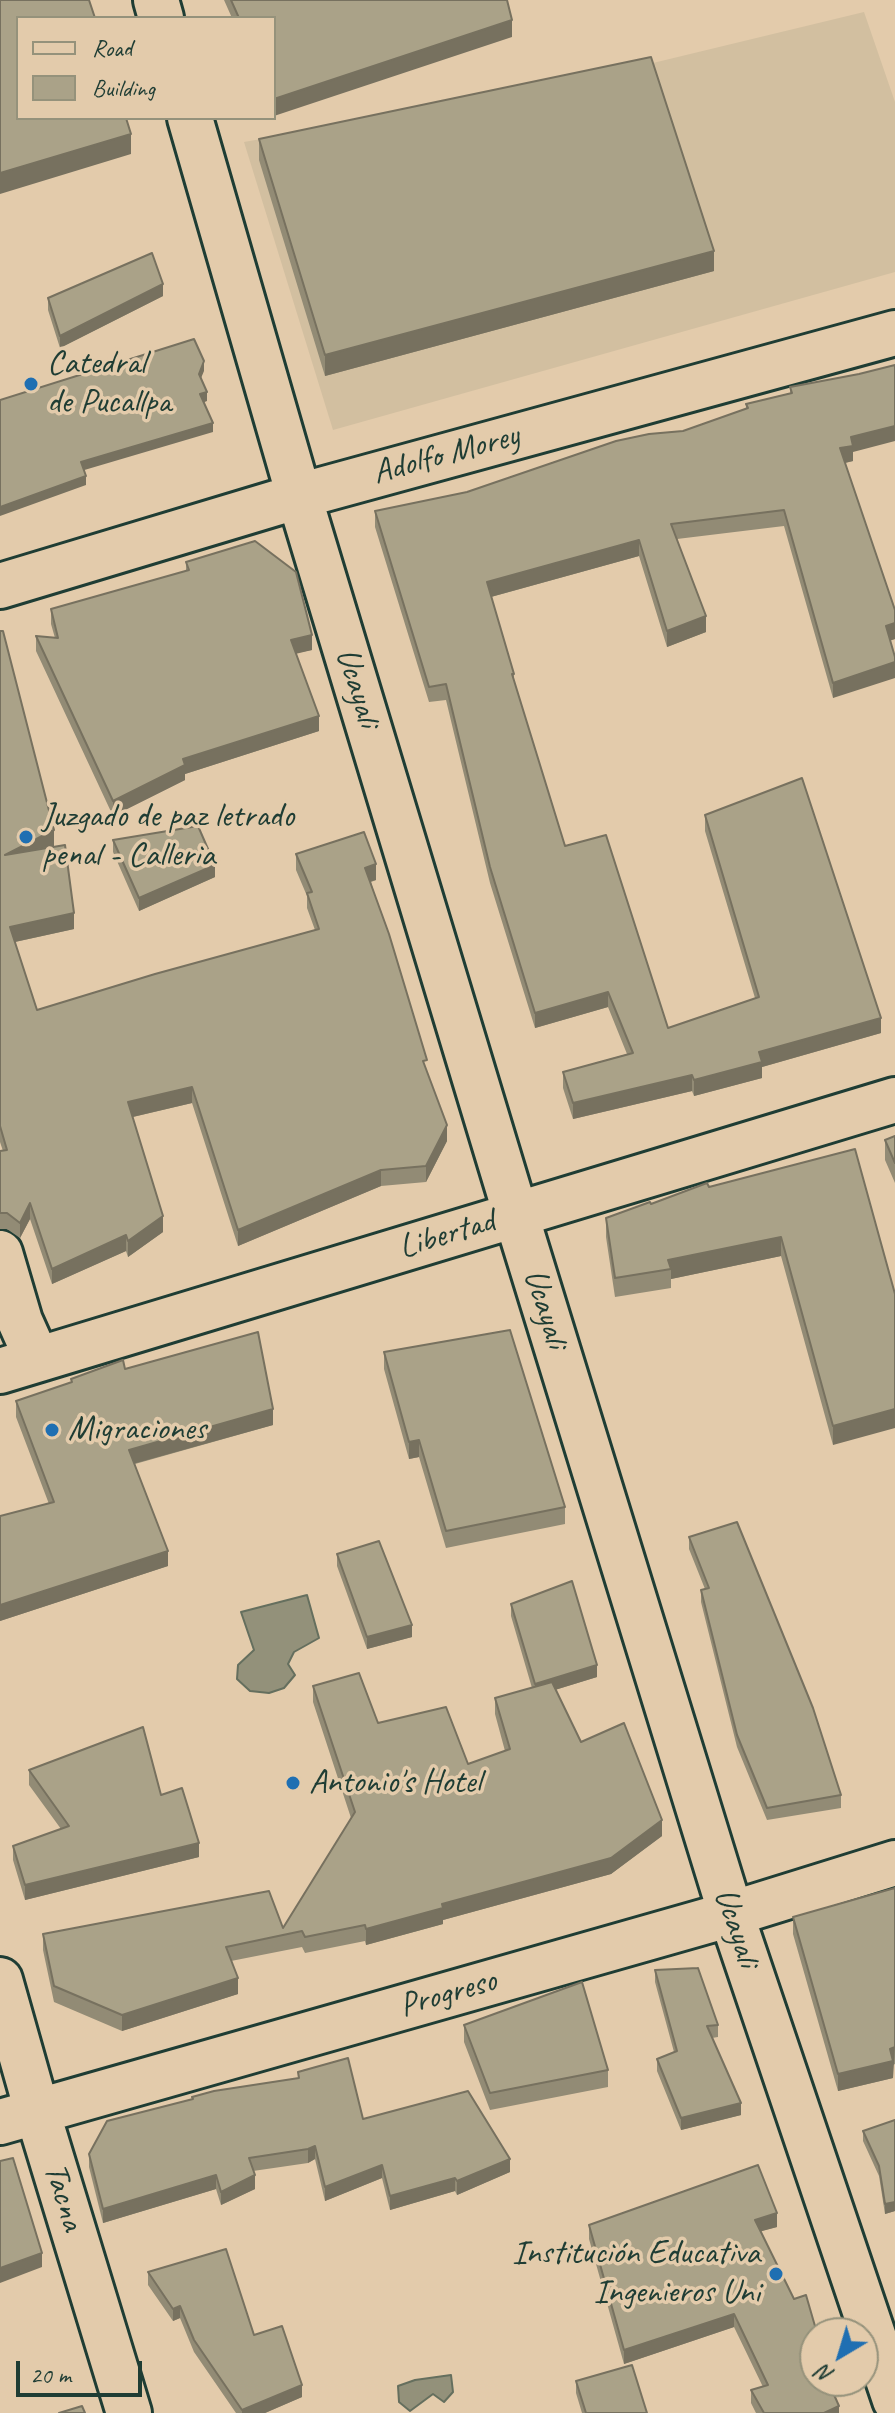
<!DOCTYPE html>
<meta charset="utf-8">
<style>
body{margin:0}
#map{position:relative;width:895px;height:2413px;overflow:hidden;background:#e3cbab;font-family:Caveat,sans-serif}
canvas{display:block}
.legend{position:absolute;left:16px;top:16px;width:260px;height:104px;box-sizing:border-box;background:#e3cbab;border:2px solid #95927b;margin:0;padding:10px 14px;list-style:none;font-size:24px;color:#1f3d34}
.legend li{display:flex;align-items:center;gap:16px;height:40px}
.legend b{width:40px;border:2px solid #95927b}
.north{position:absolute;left:799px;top:2317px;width:80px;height:80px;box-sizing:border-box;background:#e3cbab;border:2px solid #95927b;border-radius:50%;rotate:218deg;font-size:22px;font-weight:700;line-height:32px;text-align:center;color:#1f3d34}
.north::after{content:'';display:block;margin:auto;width:28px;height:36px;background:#1f6fb2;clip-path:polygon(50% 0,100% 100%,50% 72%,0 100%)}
.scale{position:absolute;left:16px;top:2361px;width:126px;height:36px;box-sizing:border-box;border:4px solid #1f3d34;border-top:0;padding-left:10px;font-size:24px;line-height:28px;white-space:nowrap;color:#1f3d34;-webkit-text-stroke:6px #e3cbab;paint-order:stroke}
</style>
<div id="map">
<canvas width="895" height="2413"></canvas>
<ul class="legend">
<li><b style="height:10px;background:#e3cbab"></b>Road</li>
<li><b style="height:22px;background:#aaa288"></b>Building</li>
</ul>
<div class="north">N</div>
<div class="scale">20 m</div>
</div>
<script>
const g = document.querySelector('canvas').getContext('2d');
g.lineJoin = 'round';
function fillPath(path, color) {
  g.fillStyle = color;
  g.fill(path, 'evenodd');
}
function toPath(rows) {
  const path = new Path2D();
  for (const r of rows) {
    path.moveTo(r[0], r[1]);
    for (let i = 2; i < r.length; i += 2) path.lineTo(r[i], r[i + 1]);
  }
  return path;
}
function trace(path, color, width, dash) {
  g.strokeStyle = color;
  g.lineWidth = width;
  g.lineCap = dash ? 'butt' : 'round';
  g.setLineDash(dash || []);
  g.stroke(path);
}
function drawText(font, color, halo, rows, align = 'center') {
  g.font = font + ' Caveat,sans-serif';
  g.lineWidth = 7;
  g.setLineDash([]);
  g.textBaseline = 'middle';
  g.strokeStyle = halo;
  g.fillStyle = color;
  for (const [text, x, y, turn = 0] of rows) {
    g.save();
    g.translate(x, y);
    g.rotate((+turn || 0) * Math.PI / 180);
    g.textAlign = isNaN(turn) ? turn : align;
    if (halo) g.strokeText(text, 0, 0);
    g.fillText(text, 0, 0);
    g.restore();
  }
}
fillPath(toPath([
 [864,12,895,102,895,272,333,430,244,142,537,91]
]), '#d2bfa0');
const water = toPath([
 [307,1595,319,1638,294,1652,288,1664,295,1675,284,1688,269,1693,250,1691,237,1679,238,1665,254,1650,241,1612,307,1595],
 [451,2375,453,2392,444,2402,433,2394,410,2411,399,2402,398,2386,415,2380,451,2375]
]);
fillPath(water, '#93917a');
trace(water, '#656f5e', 2);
const minor = toPath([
 [156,0,161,18],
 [190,118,299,496,516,1215,731,1914,895,2400],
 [0,586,299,496,895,333],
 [0,1253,20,1321,37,1359],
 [0,1371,895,1100],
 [0,1980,37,2111,129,2413],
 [0,2122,731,1914,895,1863]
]);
trace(minor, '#1f3d34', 50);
trace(minor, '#e3cbab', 44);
fillPath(toPath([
 [224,0,507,0,512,37,274,18,232,18],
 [259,139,714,271,325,376,259,160],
 [163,296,60,348,48,310,48,298],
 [790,387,853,452,853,461,845,463,895,623,895,639,890,640,833,698,784,526,677,539,706,632,667,647,639,556,491,597,514,674,514,680,565,846,668,1028,755,998,705,831,705,815,881,1033,762,1067,762,1078,694,1096,692,1091,573,1119,563,1088,563,1072,627,1054,608,1007,535,1028,490,883,446,700,429,702,375,527,375,511,467,492,683,431,746,409,746,404,790,393],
 [186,562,312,650,296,653,319,731,185,774,185,780,113,816,36,651,36,636,55,638,51,624,51,609,186,571],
 [0,631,74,929,15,942,37,1010,315,930,307,908,307,896,296,870,296,854,376,880,371,882,447,1141,426,1182,381,1186,238,1246,192,1103,133,1117,163,1232,128,1257,126,1251,52,1284,30,1219,20,1238,7,1229,0,1229,0,1151,3,1151,0,1142],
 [113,840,215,877,139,911,113,852],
 [895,1136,895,1183,885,1160,885,1140],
 [709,1187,895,1294,833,1445,781,1256,671,1279,671,1288,615,1297,606,1237,606,1218],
 [384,1352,565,1507,565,1524,446,1548,419,1457,409,1459,384,1369],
 [125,1369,273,1425,135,1464,168,1566,0,1621,0,1516,49,1504,16,1417,16,1401,71,1383,71,1379],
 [689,1537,841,1795,841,1808,767,1820,737,1747,701,1602,701,1590,705,1589,689,1549],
 [337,1554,412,1637,367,1649,337,1566],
 [511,1604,597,1677,555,1690,581,1742,662,1836,611,1874,443,1920,443,1924,366,1945,365,1941,305,1953,302,1947,231,1961,238,1994,122,2031,54,2002,43,1950,43,1934,283,1928,351,1818,313,1702,313,1686,378,1723,468,1764,505,1751,495,1714,495,1698,532,1688,511,1616],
 [29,1770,199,1857,25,1900,13,1860,13,1846,61,1829,29,1785],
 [895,1888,895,2064,893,2065,893,2078,838,2091,793,1934,793,1917],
 [655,1970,718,2025,718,2037,712,2038,741,2115,681,2130,657,2071,657,2059,674,2052,655,1982],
 [464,2025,608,2070,608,2087,490,2110,464,2042],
 [298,2072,363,2119,510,2172,457,2195,455,2191,390,2210,382,2178,325,2201,315,2159,308,2163,253,2171,255,2189,221,2205,216,2189,103,2223,89,2167,89,2154,192,2100,192,2097,298,2079],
 [895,2120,895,2211,885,2214,879,2176,863,2141,863,2131],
 [589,2225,777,2227,761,2231,814,2352,839,2413,756,2413,751,2403,751,2390,763,2387,734,2327,624,2364,589,2239],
 [148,2272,254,2335,302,2397,265,2413,236,2413,194,2352,180,2318,173,2321,148,2285],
 [576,2381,647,2413,582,2413,576,2393]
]), '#928b75');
fillPath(toPath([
 [512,20,512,37,274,116,274,99],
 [131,134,131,154,0,194,0,173],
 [714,251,714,271,325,376,325,355],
 [163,284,163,296,60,348,60,336],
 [204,361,204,371,199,383,199,374],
 [207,392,207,401,200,404,200,394],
 [213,423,213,432,81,471,81,462],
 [895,426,895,441,853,452,853,461,840,464,840,448,851,437],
 [86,476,86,485,0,516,0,507],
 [639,540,639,556,487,598,487,582],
 [706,616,706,632,667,647,667,631],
 [895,623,895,639,886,642,886,626],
 [312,635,312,650,291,655,291,640],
 [895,662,895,678,833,698,833,683],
 [319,716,319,731,185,774,185,780,113,816,113,801,183,759],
 [54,830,54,846,5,855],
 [376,864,376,880,365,883,365,868],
 [215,865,215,877,139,911,139,898],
 [74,913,74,929,10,943,10,927],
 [608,992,608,1007,535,1028,535,1013],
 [881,1018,881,1033,762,1067,762,1078,694,1096,694,1080,759,1052],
 [692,1075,692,1091,573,1119,573,1103],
 [192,1087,192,1103,128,1118,128,1102],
 [447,1125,447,1141,426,1182,426,1166],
 [381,1170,381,1186,238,1246,238,1230],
 [30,1203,30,1219,20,1238,20,1223],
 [163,1216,163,1232,128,1257,128,1241],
 [126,1235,126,1251,52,1284,52,1269],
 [781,1237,781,1256,671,1279,671,1269,668,1260],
 [273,1409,273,1425,129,1465,129,1450],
 [895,1409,895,1428,833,1445,833,1426],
 [419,1440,419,1457,409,1459,409,1442],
 [168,1551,168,1566,0,1621,0,1605],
 [412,1625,412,1637,367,1649,367,1637],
 [597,1665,597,1677,535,1696,535,1684],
 [662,1820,662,1836,611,1874,443,1920,443,1924,366,1945,366,1929,442,1904],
 [199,1843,199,1857,25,1900,25,1885],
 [238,1978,238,1994,122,2031,122,2015],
 [895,2047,893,2078,838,2091,838,2074],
 [741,2103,741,2115,681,2130,681,2118],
 [315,2146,315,2159,308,2163,308,2149],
 [510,2159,510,2172,457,2195,457,2181],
 [382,2165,382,2178,325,2201,325,2187],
 [216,2175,216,2189,103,2223,103,2209],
 [255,2175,255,2189,221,2205,221,2192],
 [455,2178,455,2191,390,2210,390,2196],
 [895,2202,895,2211,885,2214,885,2204],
 [777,2213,777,2227,755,2233,755,2220],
 [42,2253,42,2267,0,2283,0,2268],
 [180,2306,180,2318,173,2321,173,2309],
 [734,2314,734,2327,624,2364,624,2350],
 [815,2338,815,2351,809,2354,809,2340],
 [302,2385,302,2397,265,2413,242,2413,242,2410],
 [839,2406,839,2413,824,2413]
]), '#77715f');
const building = toPath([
 [0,0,89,0,95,18,18,18,18,118,126,118,131,134,0,173,0,0],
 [231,0,507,0,512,20,274,99,274,18,239,18,231,0],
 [651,57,714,251,325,355,259,139,651,57],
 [152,253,163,284,60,336,48,298,152,253],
 [194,339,204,361,199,374,207,392,200,394,213,423,81,462,86,476,0,507,0,400,194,339],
 [895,365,895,426,851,437,853,446,840,448,895,610,895,623,886,626,895,657,895,662,833,683,784,510,671,524,706,616,667,631,639,540,487,582,514,674,512,674,565,846,606,835,668,1028,759,997,705,815,802,778,881,1018,759,1052,762,1062,694,1080,692,1075,573,1103,563,1072,633,1053,608,992,535,1013,490,867,446,684,429,687,375,511,467,492,616,441,649,434,683,431,748,408,746,404,792,393,790,387,859,374,895,365],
 [255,541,296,572,312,635,291,640,319,716,183,759,185,765,113,801,36,636,58,638,51,609,189,570,186,562,255,541],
 [0,631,3,631,54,830,5,855,65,845,74,913,10,927,37,1010,155,974,319,929,307,893,312,892,296,854,364,832,376,864,365,868,389,934,427,1060,423,1061,447,1125,426,1166,381,1170,238,1230,192,1087,128,1102,163,1216,128,1241,126,1235,52,1269,30,1203,20,1223,7,1213,0,1213,0,1151,7,1150,0,1126,0,631],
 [198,826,215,865,139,898,113,840,198,826],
 [895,1136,895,1163,885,1140,895,1136],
 [855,1149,895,1294,895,1409,833,1426,781,1237,668,1260,671,1269,615,1278,606,1218,650,1202,651,1204,707,1183,709,1187,855,1149],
 [510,1330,565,1507,446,1531,419,1440,409,1442,384,1352,510,1330],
 [258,1332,273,1409,129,1450,168,1551,0,1605,0,1516,54,1502,16,1401,72,1382,71,1379,123,1360,125,1369,258,1332],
 [737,1522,813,1708,841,1795,767,1808,737,1735,701,1590,709,1588,689,1537,737,1522],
 [379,1541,412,1625,367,1637,337,1554,379,1541],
 [572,1581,597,1665,535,1684,511,1604,572,1581],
 [359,1673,378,1723,446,1707,468,1764,510,1749,495,1698,552,1682,581,1742,624,1723,662,1820,611,1858,442,1904,443,1908,366,1929,365,1925,305,1937,302,1931,226,1947,238,1978,122,2015,54,1986,43,1934,269,1891,283,1928,355,1812,313,1686,359,1673],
 [143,1727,161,1795,182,1788,199,1843,25,1885,13,1846,69,1826,29,1770,143,1727],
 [895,1888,895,2047,890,2049,893,2061,838,2074,793,1917,895,1888],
 [698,1968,718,2025,707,2026,741,2103,681,2118,657,2059,677,2051,655,1970,698,1968],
 [582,1982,608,2070,490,2093,464,2025,582,1982],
 [348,2058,363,2119,468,2091,510,2159,457,2181,455,2178,390,2196,382,2165,325,2187,315,2146,308,2149,249,2158,255,2175,221,2192,216,2175,103,2209,89,2154,107,2121,193,2099,192,2097,214,2091,299,2078,298,2072,348,2058],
 [895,2120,895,2202,885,2204,879,2166,863,2131,895,2120],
 [13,2158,42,2253,0,2268,0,2161,13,2158],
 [758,2165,777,2213,755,2220,794,2299,806,2295,817,2333,815,2333,815,2338,809,2340,815,2354,815,2381,828,2381,839,2406,824,2413,764,2413,751,2390,768,2385,734,2314,624,2350,589,2225,758,2165],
 [226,2249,254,2335,282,2326,302,2385,242,2410,194,2340,180,2306,173,2309,148,2272,226,2249],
 [632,2365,647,2413,586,2413,576,2381,632,2365],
 [82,2406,85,2413,59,2413,82,2406]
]);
fillPath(building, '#aaa288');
trace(building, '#77715f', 2);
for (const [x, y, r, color] of [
 [31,384,8,"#1f6fb2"],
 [26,837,8,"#1f6fb2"],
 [52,1430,8,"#1f6fb2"],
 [293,1783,8,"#1f6fb2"],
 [776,2274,8,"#1f6fb2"]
]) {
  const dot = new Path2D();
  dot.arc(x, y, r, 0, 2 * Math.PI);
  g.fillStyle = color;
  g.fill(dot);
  trace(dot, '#e3cbab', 3);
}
drawText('34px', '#1f3d34', '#e3cbab', [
 ["Catedral",47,364],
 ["de Pucallpa",47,403],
 ["Juzgado de paz letrado",42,817],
 ["penal - Calleria",42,856],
 ["Migraciones",68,1430],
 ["Antonio's Hotel",309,1783],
 ["Institución Educativa",760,2254,"right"],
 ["Ingenieros Uni",760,2293,"right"]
], 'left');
drawText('34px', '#1f3d34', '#e3cbab', [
 ["Adolfo Morey",446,455,-15],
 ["Ucayali",357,688,73],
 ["Libertad",447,1235,-17],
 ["Ucayali",545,1309,73],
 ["Ucayali",736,1928,72],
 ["Progreso",448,1994,-16],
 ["Tacna",63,2197,73]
]);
</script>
